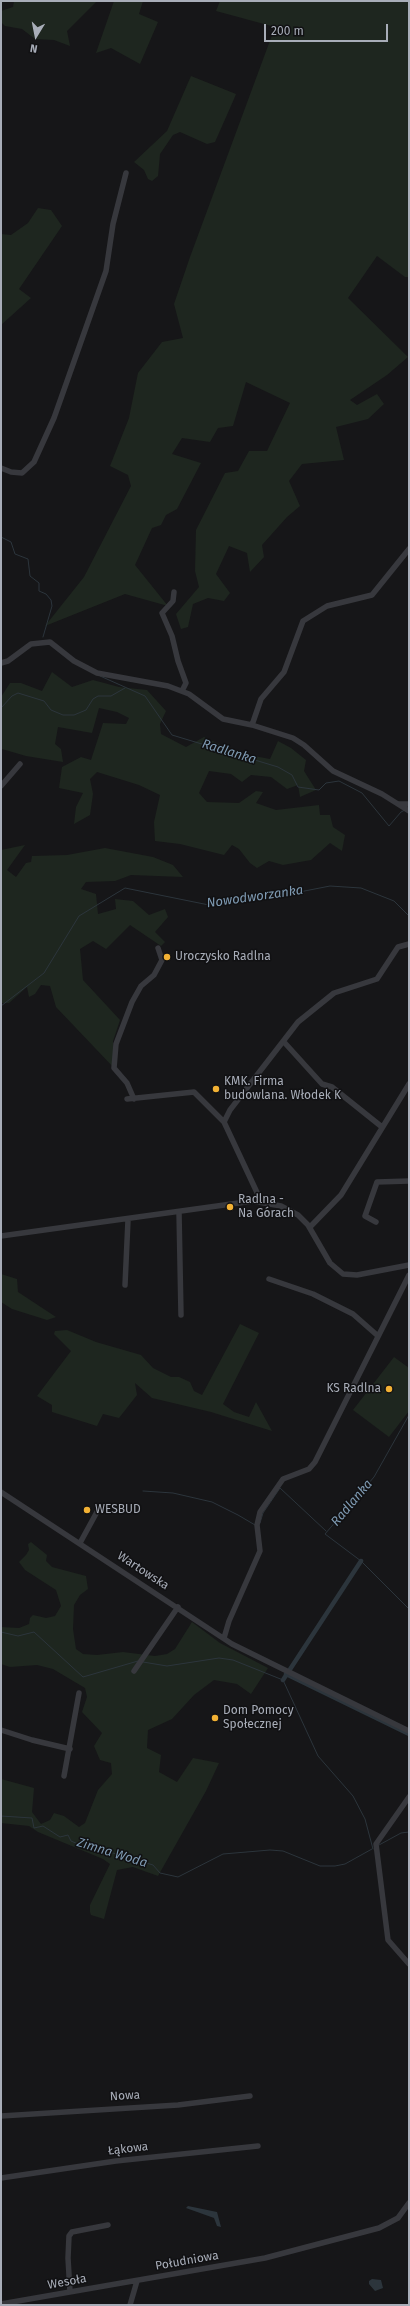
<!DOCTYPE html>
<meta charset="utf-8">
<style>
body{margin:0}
#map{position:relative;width:410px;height:2306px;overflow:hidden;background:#161618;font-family:"Fira Sans",sans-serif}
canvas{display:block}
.frame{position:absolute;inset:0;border:2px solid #a8adb8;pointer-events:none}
.north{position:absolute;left:16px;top:16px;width:40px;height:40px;-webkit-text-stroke:3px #111113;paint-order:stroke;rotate:190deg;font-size:11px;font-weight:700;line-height:16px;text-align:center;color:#a8adb8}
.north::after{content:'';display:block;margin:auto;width:14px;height:18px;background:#a8adb8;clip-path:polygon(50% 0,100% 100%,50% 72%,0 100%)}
.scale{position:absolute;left:264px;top:24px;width:124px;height:18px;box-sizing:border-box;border:2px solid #a8adb8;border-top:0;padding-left:5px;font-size:12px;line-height:14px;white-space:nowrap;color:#a8adb8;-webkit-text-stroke:3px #111113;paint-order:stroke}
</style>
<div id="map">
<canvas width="410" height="2306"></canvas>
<div class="frame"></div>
<div class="north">N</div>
<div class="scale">200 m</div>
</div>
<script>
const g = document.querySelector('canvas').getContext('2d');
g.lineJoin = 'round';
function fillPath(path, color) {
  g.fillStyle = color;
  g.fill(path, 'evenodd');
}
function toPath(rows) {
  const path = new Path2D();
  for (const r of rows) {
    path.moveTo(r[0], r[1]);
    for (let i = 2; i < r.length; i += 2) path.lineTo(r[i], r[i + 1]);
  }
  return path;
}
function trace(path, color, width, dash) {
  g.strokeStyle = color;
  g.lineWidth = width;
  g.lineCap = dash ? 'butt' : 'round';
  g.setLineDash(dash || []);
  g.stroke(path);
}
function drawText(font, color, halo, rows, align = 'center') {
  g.font = font + ' "Fira Sans",sans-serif';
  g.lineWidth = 3;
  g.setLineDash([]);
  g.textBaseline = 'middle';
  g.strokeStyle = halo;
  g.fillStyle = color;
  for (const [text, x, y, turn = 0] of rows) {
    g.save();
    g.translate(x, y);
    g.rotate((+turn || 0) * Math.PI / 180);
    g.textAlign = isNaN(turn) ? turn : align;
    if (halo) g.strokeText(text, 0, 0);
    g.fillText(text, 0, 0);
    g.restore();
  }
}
fillPath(toPath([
 [14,1,97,1,67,31,70,46,54,40,35,39,22,29,5,26,1,22,1,11,13,7],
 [114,1,143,1,139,14,158,22,140,64,111,48,96,53],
 [220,1,409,1,409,277,405,277,377,256,348,298,408,357,387,375,350,400,357,405,377,394,384,404,368,419,336,427,344,460,302,464,289,481,300,506,287,517,262,545,264,557,250,572,247,553,229,546,216,574,230,593,224,601,208,598,193,604,188,627,181,629,176,614,199,587,195,571,196,530,225,473,238,471,249,451,267,451,290,403,246,382,233,426,218,428,210,442,182,438,172,454,201,463,177,509,166,515,161,525,152,528,135,565,168,606,125,594,45,626,84,577,131,486,128,475,110,466,129,418,138,373,162,342,183,338,174,304,190,257,275,27,216,11],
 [191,76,236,94,234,99,215,142,207,144,180,132,173,135,160,154,158,176,152,181,148,179,144,170,134,162,167,131],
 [38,208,51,210,62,226,19,289,31,298,1,325,1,234,11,235,28,223],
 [52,672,72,687,93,680,119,687,147,690,166,711,160,724,161,734,186,747,204,737,238,753,270,759,278,741,291,748,306,760,304,771,316,790,300,797,298,785,287,789,271,777,251,775,242,782,231,774,209,771,199,793,207,802,239,803,256,791,263,792,256,803,276,810,319,805,320,815,330,815,333,827,345,835,342,851,330,843,311,860,283,865,269,861,257,868,250,863,239,849,232,845,224,855,180,844,155,841,154,822,160,795,139,785,97,772,90,779,93,794,90,815,74,824,76,807,83,793,59,788,62,767,81,757,91,760,103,723,126,724,129,718,117,712,99,708,92,733,58,727,55,744,61,749,63,762,26,756,2,749,1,752,1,697,10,683,21,683,42,691],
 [25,845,7,870,16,877,26,863,31,862,32,856,67,855,105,848,153,857,173,865,183,877,131,875,115,881,86,882,81,889,96,894,98,914,116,909,115,899,133,901,149,915,165,909,168,917,155,932,165,942,161,946,130,925,106,949,93,941,80,949,83,980,120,1020,113,1041,114,1068,56,1007,50,986,41,985,35,994,29,997,27,987,9,1003,1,1003,1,850],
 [1,1274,17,1279,18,1292,56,1317,47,1320,12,1309,1,1302],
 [240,1324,259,1333,223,1404,234,1412,249,1417,256,1402,272,1431,211,1412,152,1398,135,1383,137,1395,119,1418,103,1414,97,1426,52,1412,52,1405,37,1396,71,1351,54,1334,55,1331,67,1330,96,1342,141,1355,153,1368,171,1377,179,1377,190,1382,194,1391,202,1395],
 [394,1357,409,1368,409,1411,389,1437,353,1410],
 [31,1542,47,1555,46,1561,52,1567,86,1576,88,1589,80,1595,74,1605,73,1629,76,1649,83,1654,97,1655,123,1652,155,1656,167,1654,175,1649,192,1622,220,1643,268,1668,251,1694,237,1684,214,1680,194,1695,172,1719,148,1730,147,1748,161,1755,159,1772,177,1782,193,1758,219,1763,206,1791,158,1876,133,1867,117,1870,104,1919,91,1915,90,1912,90,1905,110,1864,103,1859,38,1832,29,1826,1,1823,1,1779,34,1788,32,1812,41,1824,50,1820,54,1813,64,1816,79,1827,85,1823,98,1790,112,1774,111,1763,100,1760,94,1746,102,1733,82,1712,87,1697,85,1688,53,1669,37,1665,10,1667,1,1664,1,1627,19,1628,29,1624,30,1618,33,1615,46,1618,55,1616,61,1606,56,1590,25,1570,19,1562,26,1555,29,1550,28,1544]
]), '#1e261f');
fillPath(toPath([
 [188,2206,217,2212,221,2227,217,2226,214,2218,186,2208],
 [372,2279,381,2280,383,2288,375,2291,369,2284,369,2281]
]), '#2c353c');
trace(toPath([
 [1,537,11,542,15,554,28,559,30,576,39,583,39,591,46,594,51,600,52,606,43,637],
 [100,676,145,696,172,735,278,767,292,775,298,787,319,790,326,783,339,781,362,793,389,826,401,812,405,810],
 [1,708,12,696,18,693,44,701,51,710,63,715,74,715,86,710,93,699,98,696,111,696,125,688],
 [1,1006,44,973,79,916,125,888,209,905,279,896,330,886,361,888,394,901,409,916],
 [409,1415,374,1477,325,1534,361,1561,409,1609],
 [143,1491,173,1493,212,1502,238,1515,255,1525],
 [260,1523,263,1513,280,1488,326,1531],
 [1,1632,18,1636,34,1632,83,1677,138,1661],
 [143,1662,167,1666,219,1658,233,1660,283,1680,318,1756,353,1796,365,1819,373,1849],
 [1,1816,32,1818,34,1828,43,1826,60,1837,68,1835,71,1841,85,1847,96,1848,153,1865,160,1873,178,1877,223,1854,270,1850,283,1851,320,1866,335,1866,345,1864,372,1849],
 [379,1845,401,1833,409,1832]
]), '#2c353c', 1);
trace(toPath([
 [286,1674,409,1734],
 [283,1680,361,1561]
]), '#2c353c', 4.5);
trace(toPath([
 [1,468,11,472,22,473,34,462,54,418,106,271,113,224,126,173],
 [174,592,173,601,162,613,172,636,178,661,186,683,182,691],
 [1,663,8,661,31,644,50,642,74,661,97,673,168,686,189,694,223,719,252,725,293,738,304,745,333,771,382,794,409,811],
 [252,725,261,699,284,672,303,621,327,606,372,595,409,549],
 [1,786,20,764],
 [399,804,409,804],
 [284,1042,322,1084,332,1087,382,1127],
 [127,1099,194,1092,224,1122,261,1201],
 [134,1099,127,1083,114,1068,116,1044,132,1002,141,986,154,975,162,960,158,948],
 [224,1122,230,1110,298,1022,334,993,377,979,398,947,409,944],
 [179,1212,181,1315],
 [376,1222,365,1216,377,1182,409,1181],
 [310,1227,341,1195,409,1084],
 [1,1236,253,1201,281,1206,298,1215,308,1225,330,1263,343,1274,357,1275,409,1265],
 [269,1279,313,1294,353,1314,378,1336],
 [125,1285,128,1220],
 [1,1492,232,1644,409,1731],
 [80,1543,98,1510],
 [224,1638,229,1621,260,1551,257,1525,260,1512,283,1479,309,1469,315,1462,409,1275],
 [134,1671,178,1607],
 [1,1730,32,1740,70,1749],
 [64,1776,79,1693],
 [409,1797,376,1844,388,1940,409,1964],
 [1,2116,178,2105,250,2096],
 [1,2178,116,2161,258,2146],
 [70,2292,68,2258,69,2236,72,2232,108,2225],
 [1,2304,265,2258,379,2228,398,2218,409,2203],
 [130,2305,137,2281]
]), '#37383d', 5.5);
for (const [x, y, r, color] of [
 [167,957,4,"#f2b134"],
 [216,1089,4,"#f2b134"],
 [230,1207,4,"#f2b134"],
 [389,1389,4,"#f2b134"],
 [87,1510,4,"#f2b134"],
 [215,1718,4,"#f2b134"]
]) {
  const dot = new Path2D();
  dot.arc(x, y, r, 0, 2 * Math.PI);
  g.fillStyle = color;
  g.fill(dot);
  trace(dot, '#111113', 1.5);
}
drawText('12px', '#a8adb8', '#111113', [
 ["Uroczysko Radlna",175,957],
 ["KMK. Firma",224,1082],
 ["budowlana. Włodek K",224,1096],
 ["Radlna -",238,1200],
 ["Na Górach",238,1214],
 ["KS Radlna",381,1389,"right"],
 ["WESBUD",95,1510],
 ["Dom Pomocy",223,1711],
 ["Społecznej",223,1725]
], 'left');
drawText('12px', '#a8adb8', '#111113', [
 ["Wartowska",143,1571,33],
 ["Nowa",125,2096,-3],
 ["Łąkowa",128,2149,-7],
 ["Południowa",187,2261,-10],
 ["Wesoła",67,2282,-10]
]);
drawText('italic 13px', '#7f9bb3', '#111113', [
 ["Radlanka",229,752,17],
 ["Nowodworzanka",255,897,-8],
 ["Radlanka",352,1503,-50],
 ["Zimna Woda",112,1853,17]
]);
</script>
